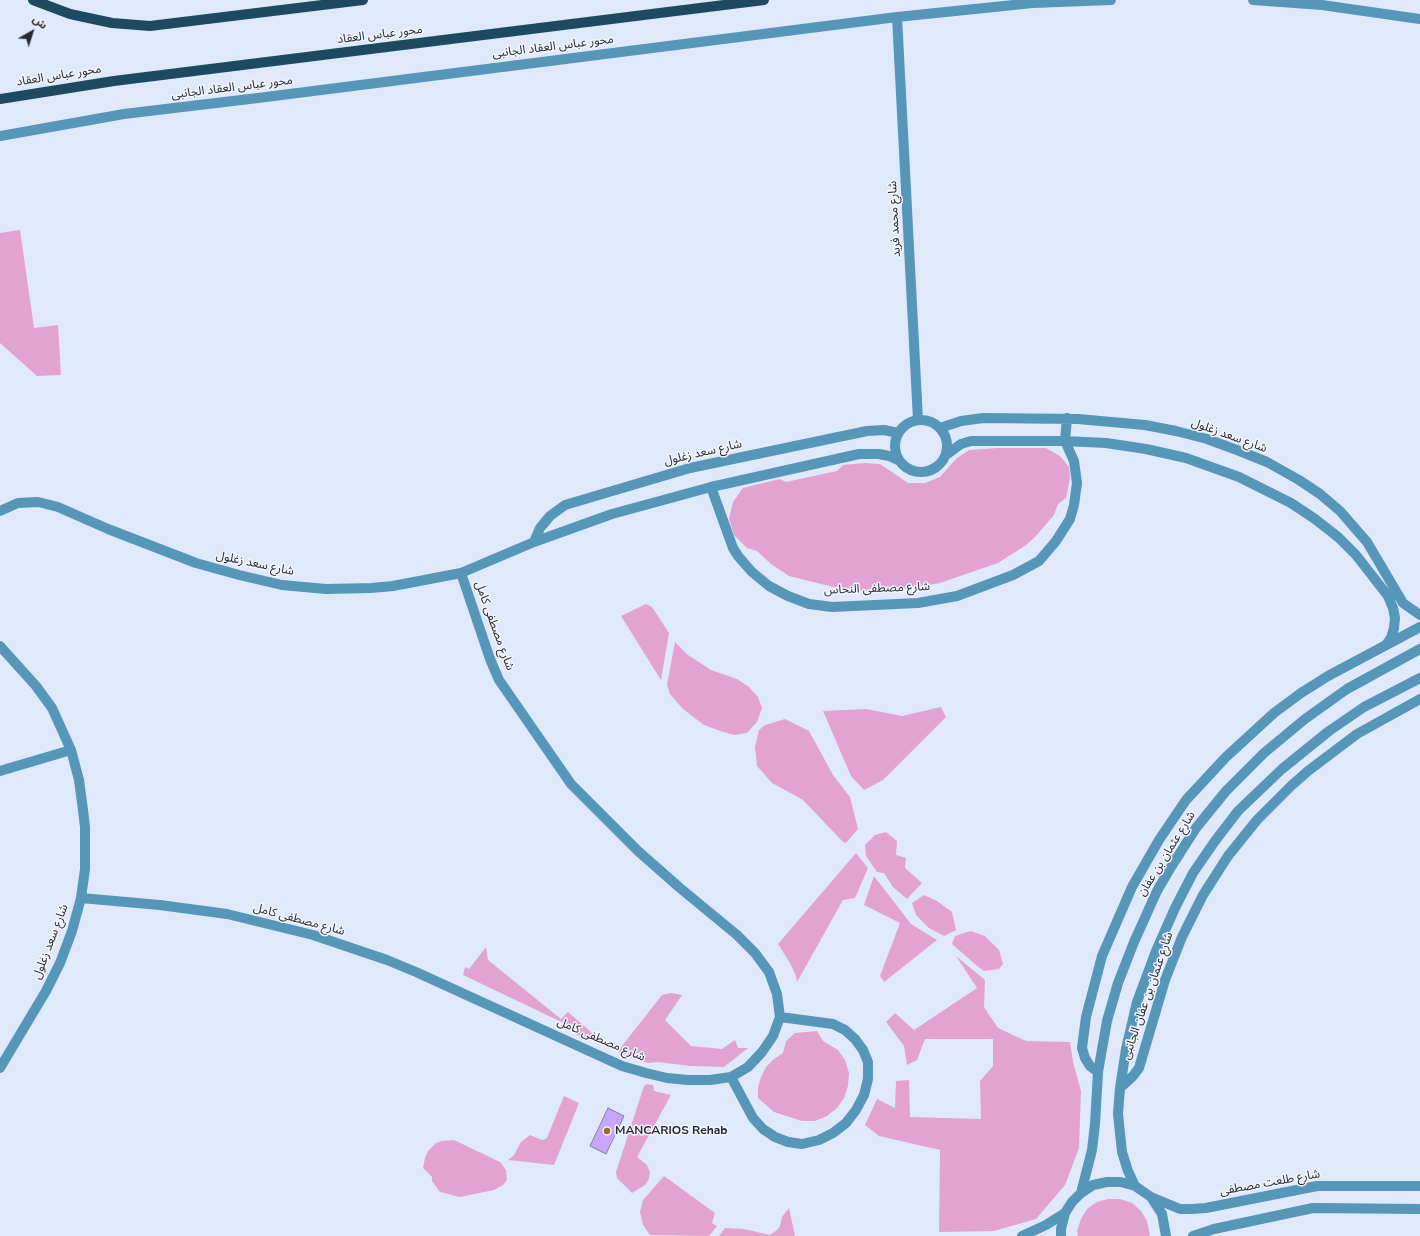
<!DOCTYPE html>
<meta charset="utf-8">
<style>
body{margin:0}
#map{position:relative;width:1420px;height:1236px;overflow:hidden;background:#e0e8fb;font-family:"Nunito Sans","Noto Sans Arabic",sans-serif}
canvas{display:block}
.north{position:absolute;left:12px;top:12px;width:40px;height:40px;-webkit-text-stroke:3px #f2f5fd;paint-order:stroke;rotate:39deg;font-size:11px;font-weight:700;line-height:16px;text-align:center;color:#272a31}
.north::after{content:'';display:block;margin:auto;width:14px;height:18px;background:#272a31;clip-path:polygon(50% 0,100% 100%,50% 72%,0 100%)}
</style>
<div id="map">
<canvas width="1420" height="1236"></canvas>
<div class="north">ش</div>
</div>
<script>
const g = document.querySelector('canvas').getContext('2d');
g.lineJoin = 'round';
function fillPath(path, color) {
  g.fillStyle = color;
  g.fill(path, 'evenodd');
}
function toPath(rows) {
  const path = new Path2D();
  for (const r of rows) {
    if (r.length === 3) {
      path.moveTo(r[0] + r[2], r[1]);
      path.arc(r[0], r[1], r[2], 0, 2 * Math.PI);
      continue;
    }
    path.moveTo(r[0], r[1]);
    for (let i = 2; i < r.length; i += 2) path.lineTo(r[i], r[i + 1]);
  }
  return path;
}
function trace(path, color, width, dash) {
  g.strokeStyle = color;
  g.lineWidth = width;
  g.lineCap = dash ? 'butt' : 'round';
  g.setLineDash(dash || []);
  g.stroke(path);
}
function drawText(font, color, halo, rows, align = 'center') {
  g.font = font + ' "Nunito Sans","Noto Sans Arabic",sans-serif';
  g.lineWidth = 3;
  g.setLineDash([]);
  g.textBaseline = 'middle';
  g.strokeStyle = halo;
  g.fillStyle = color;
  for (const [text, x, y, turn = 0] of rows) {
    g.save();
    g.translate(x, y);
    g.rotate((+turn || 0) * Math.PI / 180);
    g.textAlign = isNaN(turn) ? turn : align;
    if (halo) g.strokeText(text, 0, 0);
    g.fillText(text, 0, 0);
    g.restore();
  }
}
fillPath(toPath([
 [20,230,34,328,58,325,61,375,37,376,0,343,0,233],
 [997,448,1046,448,1060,456,1069,467,1070,478,1066,498,1058,504,1054,515,1036,536,1026,545,998,563,940,583,898,590,864,591,833,587,789,576,771,564,757,551,747,548,734,535,729,519,733,502,743,488,780,479,786,482,837,471,843,465,864,463,880,464,908,483,925,483,940,477,957,458,969,450],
 [646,604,652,607,669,633,661,680,621,616],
 [675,642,688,655,711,670,737,679,749,687,758,697,762,708,757,722,747,733,735,735,723,732,704,725,683,709,670,694,667,685],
 [941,707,946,717,883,780,864,790,851,776,823,711,866,709,902,716],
 [785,719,809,731,833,775,850,797,858,829,846,843,843,842,803,800,772,783,757,766,755,747,759,730,765,725],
 [886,832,897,841,896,855,906,858,905,868,922,883,907,899,893,887,884,873,877,872,866,856,865,845,875,835],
 [856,853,868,868,855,898,843,900,797,982,796,976,790,963,778,944],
 [874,876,911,924,937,940,884,982,880,976,900,923,864,905],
 [924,895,937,901,952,912,956,930,944,936,929,928,916,915,912,903],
 [971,931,985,936,999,950,1003,964,999,969,984,971,976,965,952,944,955,936],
 [486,947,488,960,561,1019,568,1012,598,1038,595,1042,575,1034,574,1028,463,975,465,967,469,969],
 [956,956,985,980,984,1007,998,1028,1026,1041,1070,1042,1073,1062,1081,1091,1079,1148,1065,1185,1036,1219,994,1231,939,1232,940,1150,879,1136,865,1125,877,1099,895,1108,896,1081,909,1080,910,1117,981,1119,980,1081,993,1066,993,1039,925,1039,917,1060,907,1065,904,1046,886,1022,895,1013,914,1030,977,988],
 [671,993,682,995,665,1020,691,1046,722,1049,735,1040,738,1048,748,1048,724,1067,690,1066,658,1062,648,1063,621,1054,618,1051,662,995],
 [817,1031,823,1041,838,1050,845,1060,849,1073,848,1086,844,1098,837,1108,827,1116,815,1121,802,1121,774,1112,758,1098,758,1087,761,1077,766,1067,774,1059,783,1053,786,1041,795,1033],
 [647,1084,653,1085,654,1091,671,1095,637,1157,647,1165,650,1172,649,1179,645,1185,632,1193,617,1178,616,1172,644,1086],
 [564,1096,579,1103,554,1165,508,1160,514,1155,521,1142,530,1135,540,1139,543,1140,547,1138],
 [454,1140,500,1162,506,1170,507,1180,503,1185,494,1190,460,1197,440,1192,432,1181,432,1177,423,1168,425,1158,428,1151,436,1143,442,1141],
 [664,1176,715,1213,712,1223,717,1226,709,1236,650,1235,643,1225,640,1212,643,1200],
 [1108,1199,1120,1199,1132,1203,1141,1211,1147,1221,1150,1236,1078,1236,1077,1231,1081,1219,1087,1209,1097,1202],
 [789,1208,795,1236,719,1236,725,1228,744,1229,770,1235,777,1230,780,1226,782,1217]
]), '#e2a3d3');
const building = toPath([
 [608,1108,624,1116,606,1154,590,1146,608,1108]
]);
fillPath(building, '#c7a5fd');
trace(building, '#878192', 1);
trace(toPath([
 [1253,0,1322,5,1420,19],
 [897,17,918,420],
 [0,136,124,114,258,98,897,17,1033,3,1111,0],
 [921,446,26],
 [940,428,961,421,983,418,1078,419,1145,425,1176,431,1207,439,1237,450,1267,462,1299,480,1320,494,1340,511,1367,542,1403,603,1420,615],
 [946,455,961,444,971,441,1065,441,1106,443,1146,449,1186,458,1239,477,1291,503,1315,519,1338,537,1356,555,1388,596,1393,608,1395,618,1394,628,1391,638,1386,645],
 [711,487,733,548,738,556,752,572,769,586,788,596,809,604,832,607,918,603,957,596,1013,575,1039,561,1056,541,1070,519,1074,505,1077,483,1074,461,1065,441,1067,418],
 [0,511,18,503,38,502,58,507,108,529,196,563,239,575,282,585,326,589,371,588,393,586,461,573,534,542,612,514,711,487,859,454,879,454,889,456,900,461],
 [534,542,540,528,550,516,565,505,690,468,867,431,884,430,898,433],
 [0,646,36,686,52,708,71,750,79,780,83,810,85,827,85,869,81,898,72,931,60,963,46,991,0,1068],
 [0,771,71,750],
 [81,898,160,905,227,914,313,935,387,960,416,972,622,1066,646,1073,667,1078,688,1080,710,1080,731,1077,748,1067,762,1052,773,1036,780,1017,777,994,769,972,755,953,737,935,680,888,638,851,571,784,499,680,490,659,461,573],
 [1098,1072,1090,1066,1085,1058,1082,1048,1086,1017,1102,956,1132,887,1159,840,1186,800,1226,757,1274,713,1301,693,1328,676,1420,627],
 [731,1077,753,1118,763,1129,775,1137,788,1142,802,1144,819,1140,833,1133,846,1123,856,1110,864,1095,868,1079,868,1062,863,1050,855,1039,845,1030,833,1024,780,1017],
 [1120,1088,1133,1076,1139,1068,1165,980,1182,937,1203,895,1228,856,1257,820,1291,786,1308,771,1357,734,1420,699],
 [1135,1186,1128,1171,1122,1152,1118,1114,1120,1088,1126,1049,1137,1002,1156,951,1175,908,1193,873,1215,841,1238,811,1282,769,1329,731,1364,707,1420,678],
 [1081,1193,1092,1150,1095,1124,1098,1072,1107,1021,1118,983,1134,942,1157,891,1171,867,1196,828,1226,791,1264,753,1305,719,1347,689,1420,649],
 [1151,1197,1180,1209,1192,1209,1206,1208,1317,1186,1420,1186],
 [1022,1236,1046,1225,1065,1213],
 [1061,1236,1061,1229,1065,1213,1072,1202,1081,1193,1093,1185,1107,1182,1121,1182,1135,1186,1151,1197,1162,1214,1166,1236],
 [1193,1236,1214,1229,1313,1208,1420,1209]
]), '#5696b8', 10);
trace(toPath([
 [33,0,70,14,112,23,150,26,363,0],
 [0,99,114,81,764,0]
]), '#1c4a61', 10);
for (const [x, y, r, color] of [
 [607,1131,4,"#9b6d1e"]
]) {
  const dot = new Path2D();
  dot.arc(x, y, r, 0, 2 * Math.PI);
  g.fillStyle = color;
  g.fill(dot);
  trace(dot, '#f2f5fd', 1.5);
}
drawText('12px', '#272a31', '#f2f5fd', [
 ["محور عباس العقاد",380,35,-7],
 ["محور عباس العقاد الجانبى",553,47,-7],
 ["محور عباس العقاد",59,76,-9],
 ["محور عباس العقاد الجانبى",232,88,-7],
 ["شارع محمد فريد",895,219,-93],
 ["شارع سعد زغلول",1229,436,20],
 ["شارع سعد زغلول",703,453,-13],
 ["شارع سعد زغلول",255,564,12],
 ["شارع مصطفى النحاس",877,589,-2],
 ["شارع مصطفى كامل",494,626,70],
 ["شارع عثمان بن عفان",1167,854,-58],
 ["شارع مصطفى كامل",299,920,15],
 ["شارع سعد زغلول",51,942,-69],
 ["شارع عثمان بن عفان الجانبى",1148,996,-71],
 ["شارع مصطفى كامل",601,1040,23],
 ["شارع طلعت مصطفى",1270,1183,-10]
]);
drawText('bold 12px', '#272a31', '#f2f5fd', [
 ["MANCARIOS Rehab",615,1131]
], 'left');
</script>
